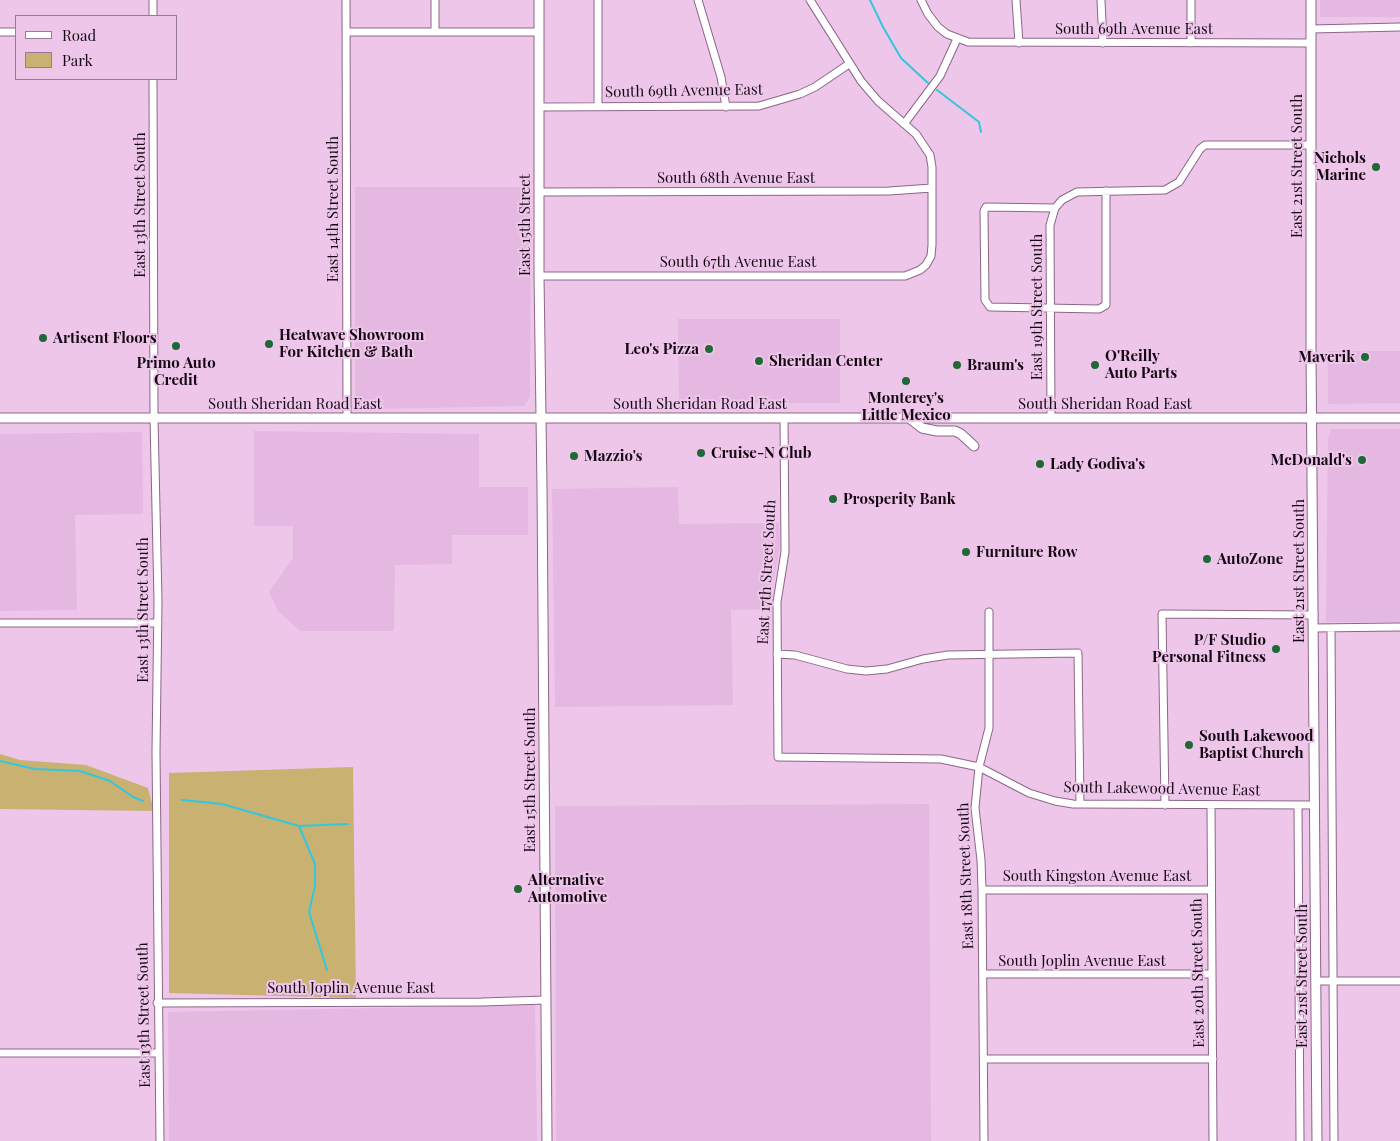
<!DOCTYPE html>
<style>
body{margin:0}
#map{position:relative;width:1400px;height:1141px;overflow:hidden;background:#eec6ea;font-family:"Playfair Display",serif}
canvas{display:block}
.legend{position:absolute;left:15px;top:15px;width:162px;height:65px;box-sizing:border-box;background:#eec6ea;border:1px solid #977a94;margin:0;padding:6px 9px;list-style:none;font-size:15px;color:#140713}
.legend li{display:flex;align-items:center;gap:10px;height:25px}
.legend b{width:25px;border:1px solid #977a94}
</style>
<div id="map">
<canvas width="1400" height="1141"></canvas>
<ul class="legend">
<li><b style="height:6px;background:#fff"></b>Road</li>
<li><b style="height:14px;background:#c9b172"></b>Park</li>
</ul>
</div>
<script>
const g = document.querySelector('canvas').getContext('2d');
g.lineJoin = 'round';
function fillPath(path, color) {
  g.fillStyle = color;
  g.fill(path, 'evenodd');
}
function toPath(rows) {
  const path = new Path2D();
  for (const r of rows) {
    path.moveTo(r[0], r[1]);
    for (let i = 2; i < r.length; i += 2) path.lineTo(r[i], r[i + 1]);
  }
  return path;
}
function trace(path, color, width, dash) {
  g.strokeStyle = color;
  g.lineWidth = width;
  g.lineCap = dash ? 'butt' : 'round';
  g.setLineDash(dash || []);
  g.stroke(path);
}
function drawText(font, color, halo, rows, align = 'center') {
  g.font = font + ' "Playfair Display",serif';
  g.lineWidth = 4;
  g.setLineDash([]);
  g.textBaseline = 'middle';
  g.strokeStyle = halo;
  g.fillStyle = color;
  for (const [text, x, y, turn = 0] of rows) {
    g.save();
    g.translate(x, y);
    g.rotate((+turn || 0) * Math.PI / 180);
    g.textAlign = isNaN(turn) ? turn : align;
    if (halo) g.strokeText(text, 0, 0);
    g.fillText(text, 0, 0);
    g.restore();
  }
}
fillPath(toPath([
 [1320,0,1400,0,1400,17,1320,17],
 [355,187,531,187,530,397,524,406,377,409,372,406,356,406,355,402],
 [678,319,840,319,840,403,679,403],
 [1328,351,1400,351,1400,403,1328,404],
 [1331,429,1400,429,1400,622,1326,622,1328,438],
 [254,431,479,434,479,487,528,487,528,535,452,535,452,564,395,565,394,631,300,631,278,611,269,592,293,558,293,526,254,526],
 [142,432,143,514,75,515,77,610,0,611,0,434],
 [678,487,679,524,779,523,780,546,768,609,731,610,733,705,555,707,552,489],
 [929,804,931,1141,556,1141,555,806],
 [535,1005,537,1141,169,1141,168,1012]
]), '#e5b8e1');
fillPath(toPath([
 [0,754,20,760,86,765,148,788,154,811,0,809],
 [353,767,356,998,169,993,169,773]
]), '#c9b172');
trace(toPath([
 [870,0,883,27,901,58,928,83],
 [937,90,979,122,981,132],
 [0,761,35,769,80,771,110,781,133,797,143,801],
 [182,800,222,804,299,826,348,824],
 [299,826,315,864,315,886,309,912,327,970]
]), '#31c7dc', 2);
const minor = toPath([
 [153,0,153,16],
 [346,0,347,418],
 [435,0,435,32],
 [698,0,721,77,726,107],
 [921,0,928,14,938,27,947,34,968,42,1311,43],
 [1016,0,1019,43],
 [1101,0,1103,43],
 [1191,0,1191,43],
 [1311,29,1400,27],
 [0,32,16,32],
 [346,32,539,32],
 [153,79,154,418,158,601,156,752,160,1141],
 [598,106,598,0],
 [539,107,759,106,800,94,815,87,849,64],
 [904,124,940,76,957,39],
 [539,192,889,191,932,188],
 [1055,208,986,207,984,211,985,300,990,307,1099,309,1106,305,1106,191],
 [539,276,905,276,920,270,926,265,931,256,932,245,932,167,930,155,916,134,878,101,861,81,810,0],
 [784,418,785,552,777,602,778,757,941,759,979,767,1029,793,1055,801,1073,804,1315,805],
 [1051,418,1050,225,1055,208,1062,200,1077,192,1165,190,1179,182,1200,149,1205,145,1311,145],
 [0,623,158,623],
 [1314,628,1400,627],
 [1331,628,1334,1141],
 [777,654,795,655,847,669,866,671,887,669,923,659,948,655,1078,653,1080,804],
 [1165,805,1162,614,1314,615],
 [1211,805,1213,1141],
 [1298,805,1300,1141],
 [982,890,1211,890],
 [983,974,1212,974],
 [1316,981,1400,981],
 [157,1003,482,1002,545,1000],
 [0,1053,158,1053],
 [984,1059,1213,1059],
 [984,1141,982,890,981,860,975,808,979,767,989,728,989,612]
]);
const major = toPath([
 [539,0,539,276,542,487,547,1141],
 [1311,0,1311,348,1317,1141],
 [0,418,1400,418],
 [909,418,922,428,937,431,955,431,961,434,974,446]
]);
trace(minor, '#8b6788', 9);
trace(major, '#8b6788', 11);
trace(minor, '#fff', 7);
trace(major, '#fff', 9);
for (const [x, y, r, color] of [
 [1376,167,5,"#206835"],
 [43,338,5,"#206835"],
 [269,344,5,"#206835"],
 [176,346,5,"#206835"],
 [709,349,5,"#206835"],
 [1365,357,5,"#206835"],
 [759,361,5,"#206835"],
 [957,365,5,"#206835"],
 [1095,365,5,"#206835"],
 [906,381,5,"#206835"],
 [701,453,5,"#206835"],
 [574,456,5,"#206835"],
 [1362,460,5,"#206835"],
 [1040,464,5,"#206835"],
 [833,499,5,"#206835"],
 [966,552,5,"#206835"],
 [1207,559,5,"#206835"],
 [1276,649,5,"#206835"],
 [1189,745,5,"#206835"],
 [518,889,5,"#206835"]
]) {
  const dot = new Path2D();
  dot.arc(x, y, r, 0, 2 * Math.PI);
  g.fillStyle = color;
  g.fill(dot);
  trace(dot, '#eec6ea', 2);
}
drawText('15px', '#140713', '#eec6ea', [
 ["South 69th Avenue East",1134,29],
 ["South 69th Avenue East",684,91,-1],
 ["East 21st Street South",1297,166,-90],
 ["South 68th Avenue East",736,178],
 ["East 13th Street South",140,205,-90],
 ["East 14th Street South",333,209,-90],
 ["East 15th Street",525,225,-90],
 ["South 67th Avenue East",738,262],
 ["East 19th Street South",1037,307,-90],
 ["South Sheridan Road East",295,404],
 ["South Sheridan Road East",700,404],
 ["South Sheridan Road East",1105,404],
 ["East 21st Street South",1299,571,-90],
 ["East 17th Street South",767,572,-87],
 ["East 13th Street South",143,610,-90],
 ["East 15th Street South",530,780,-90],
 ["South Lakewood Avenue East",1162,789,1],
 ["East 18th Street South",966,876,-92],
 ["South Kingston Avenue East",1097,876],
 ["South Joplin Avenue East",1082,961],
 ["East 20th Street South",1198,973,-91],
 ["East 21st Street South",1302,976,-90],
 ["South Joplin Avenue East",351,988],
 ["East 13th Street South",144,1015,-91]
]);
drawText('bold 15px', '#140713', '#eec6ea', [
 ["Nichols",1366,158,"right"],
 ["Marine",1366,175,"right"],
 ["Heatwave Showroom",279,335],
 ["For Kitchen & Bath",279,352],
 ["Artisent Floors",53,338],
 ["Leo's Pizza",699,349,"right"],
 ["O'Reilly",1105,356],
 ["Auto Parts",1105,373],
 ["Maverik",1355,357,"right"],
 ["Sheridan Center",769,361],
 ["Primo Auto",176,363,"center"],
 ["Credit",176,380,"center"],
 ["Braum's",967,365],
 ["Monterey's",906,398,"center"],
 ["Little Mexico",906,415,"center"],
 ["Cruise-N Club",711,453],
 ["Mazzio's",584,456],
 ["McDonald's",1352,460,"right"],
 ["Lady Godiva's",1050,464],
 ["Prosperity Bank",843,499],
 ["Furniture Row",976,552],
 ["AutoZone",1217,559],
 ["P/F Studio",1266,640,"right"],
 ["Personal Fitness",1266,657,"right"],
 ["South Lakewood",1199,736],
 ["Baptist Church",1199,753],
 ["Alternative",528,880],
 ["Automotive",528,897]
], 'left');
</script>
